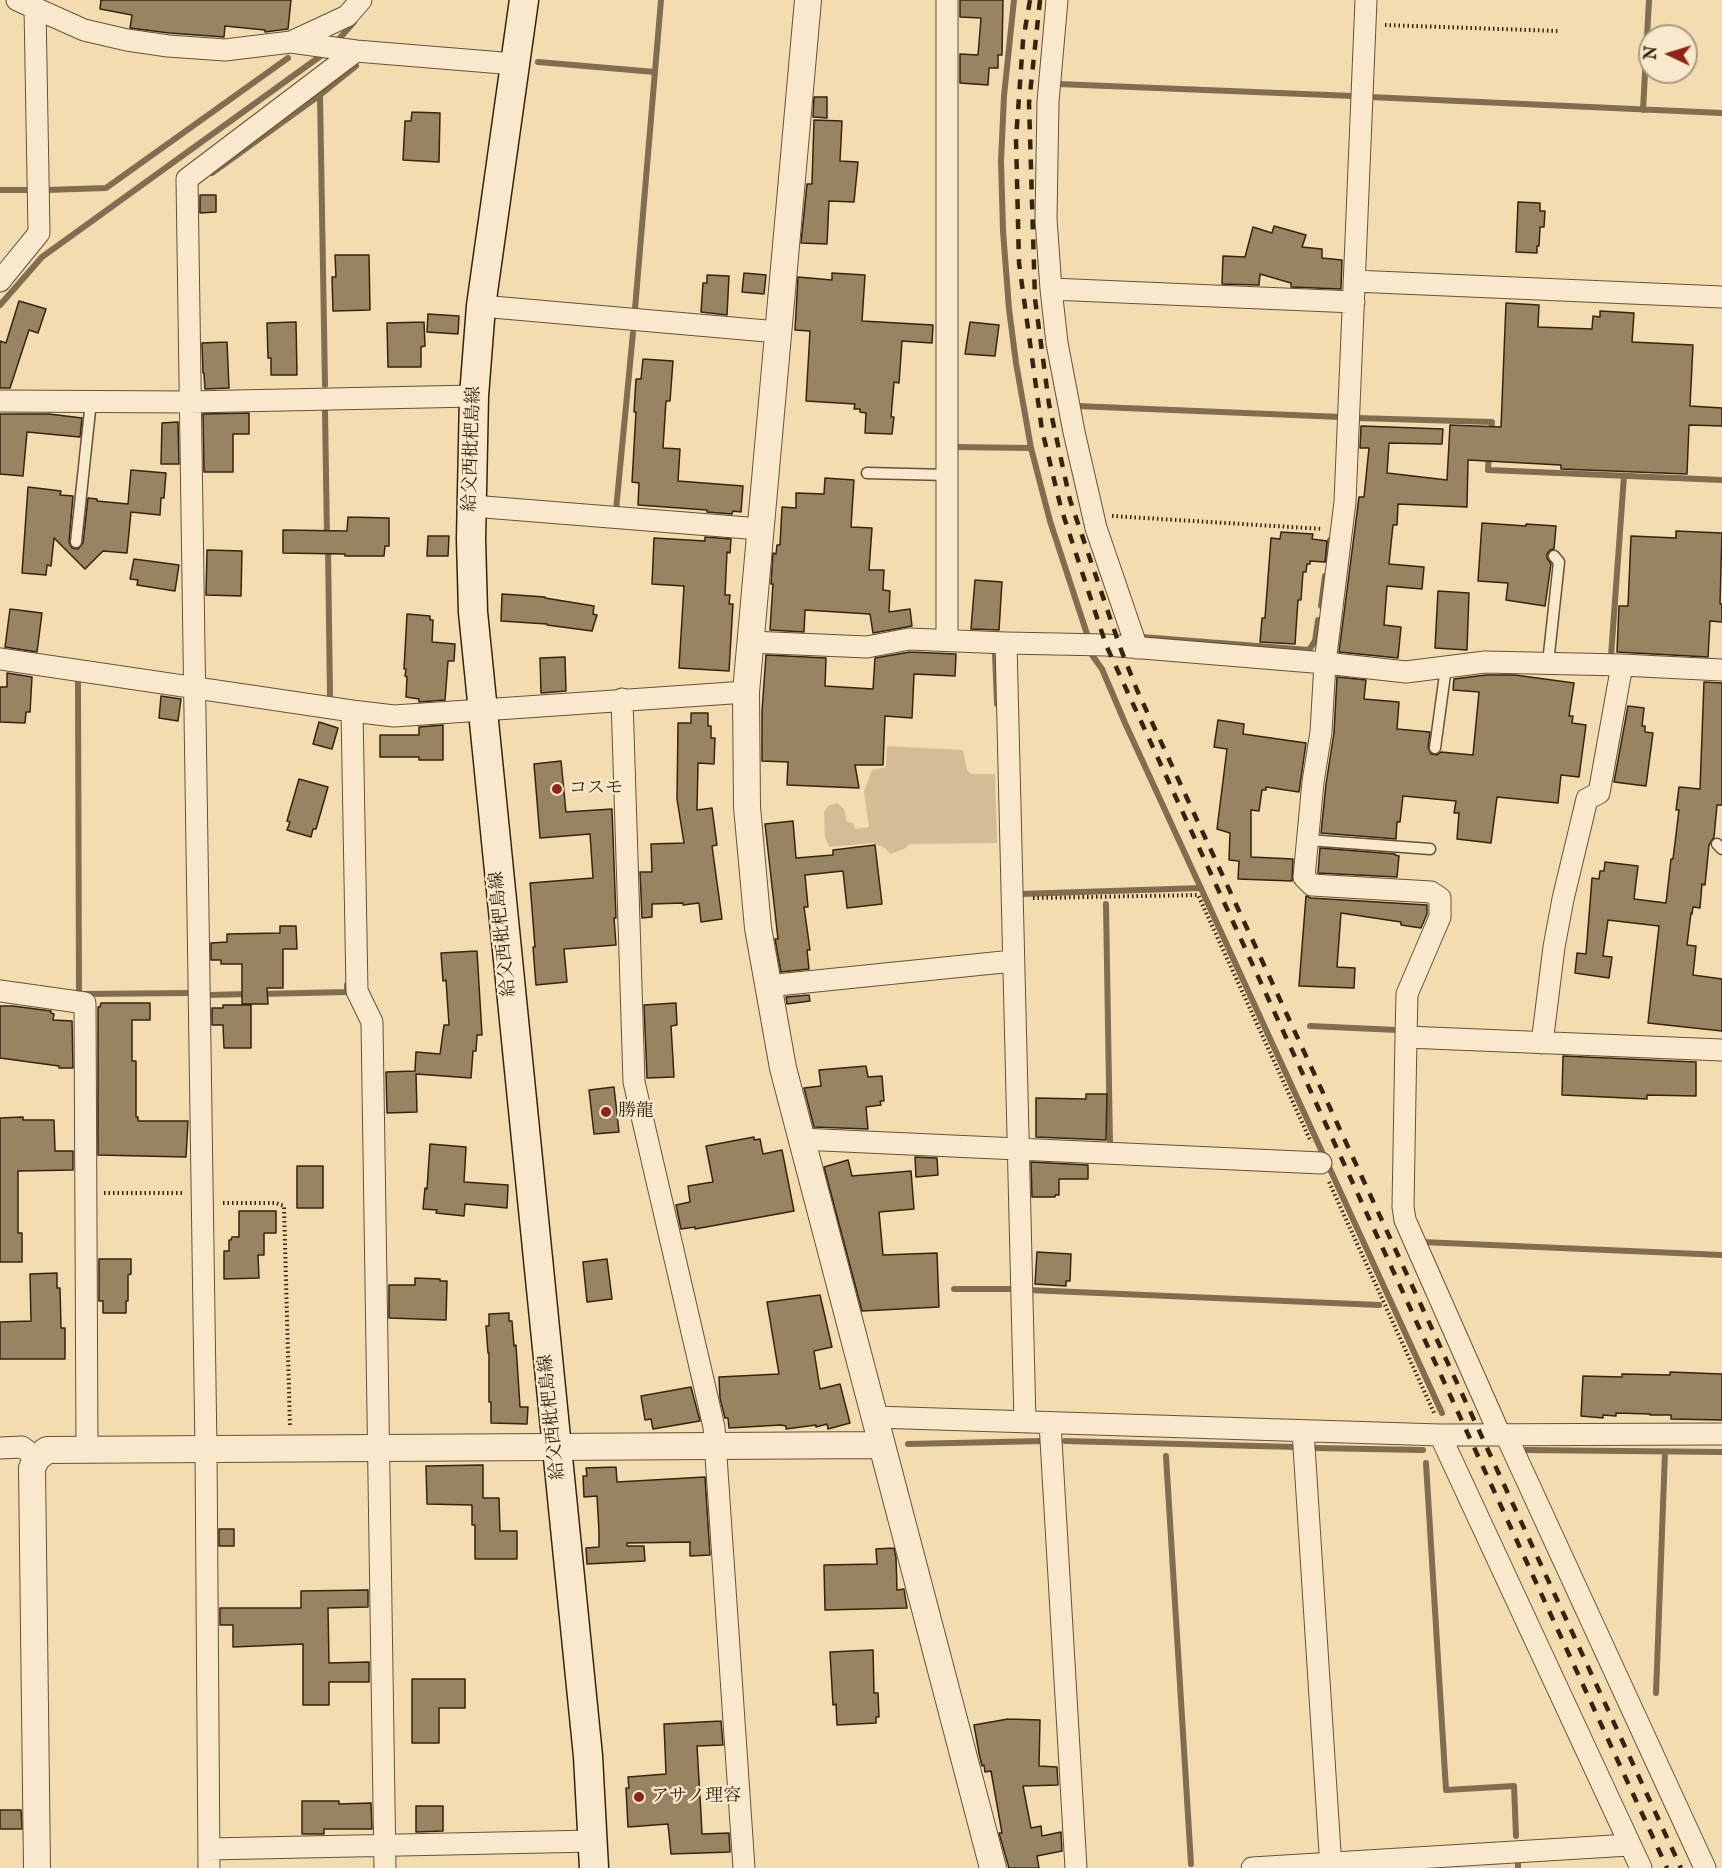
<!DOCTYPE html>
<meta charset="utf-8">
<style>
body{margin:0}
#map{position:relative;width:1722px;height:1868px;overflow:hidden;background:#f4dcb1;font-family:"IM FELL English",serif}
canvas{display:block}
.north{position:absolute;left:1638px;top:24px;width:60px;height:60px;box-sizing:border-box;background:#f8e8cc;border:2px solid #aa9a80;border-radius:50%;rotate:274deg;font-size:16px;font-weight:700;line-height:24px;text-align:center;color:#35240f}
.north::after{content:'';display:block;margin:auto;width:21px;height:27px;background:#8f2418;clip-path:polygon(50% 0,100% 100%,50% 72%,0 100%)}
</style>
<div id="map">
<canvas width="1722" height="1868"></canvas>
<div class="north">N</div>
</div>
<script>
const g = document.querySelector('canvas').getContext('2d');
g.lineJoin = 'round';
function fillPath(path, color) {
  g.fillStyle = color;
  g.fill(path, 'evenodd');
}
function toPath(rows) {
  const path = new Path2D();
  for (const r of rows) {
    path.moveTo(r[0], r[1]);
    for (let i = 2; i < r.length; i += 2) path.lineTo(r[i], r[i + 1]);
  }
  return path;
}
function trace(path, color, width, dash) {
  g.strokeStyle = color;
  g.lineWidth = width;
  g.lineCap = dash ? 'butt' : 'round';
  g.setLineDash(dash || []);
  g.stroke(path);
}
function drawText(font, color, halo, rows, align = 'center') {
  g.font = font + ' "IM FELL English","Noto Serif JP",serif';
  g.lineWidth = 4.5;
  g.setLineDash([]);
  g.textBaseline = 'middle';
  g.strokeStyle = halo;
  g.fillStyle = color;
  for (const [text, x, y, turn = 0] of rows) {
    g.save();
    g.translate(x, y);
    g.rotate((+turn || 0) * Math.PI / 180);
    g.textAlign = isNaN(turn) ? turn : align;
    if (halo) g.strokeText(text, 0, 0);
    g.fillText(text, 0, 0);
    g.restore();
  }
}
fillPath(toPath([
 [887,746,963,750,967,770,971,774,995,774,997,843,910,844,904,849,890,854,885,848,873,843,829,847,825,837,824,812,828,806,837,803,844,809,847,822,853,823,855,829,869,827,864,791,872,770,886,767]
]), '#d4bd95');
trace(toPath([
 [1014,0,1004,96,1001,161,1003,231,1009,309,1016,363,1031,448,1050,521,1087,634],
 [338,40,354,22],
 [538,62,655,72],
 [1058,84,1353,96],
 [320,95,325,385],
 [1370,97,1722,113],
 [1643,110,1649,0],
 [212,173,320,95,356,66],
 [0,190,28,190],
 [46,190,106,188,288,58],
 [0,305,42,257,322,55],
 [635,309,661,0],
 [1077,406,1341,417,1340,423],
 [325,411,327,537],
 [1357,418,1492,422,1491,434],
 [954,447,1031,448],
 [1489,453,1488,470,1722,480],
 [619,510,616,510,633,333],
 [328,547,330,697],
 [1326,560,1330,540],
 [1321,606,1325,576],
 [1142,637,1309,650,1315,641,1318,620],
 [995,654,997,704],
 [1092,655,1102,669,1125,723,1442,1413],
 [1611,656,1624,476],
 [78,681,79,994],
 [1021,894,1201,888],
 [1106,904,1110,1145],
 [84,994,188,993],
 [260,994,347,992,347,985],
 [208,995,249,994],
 [1310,1026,1397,1030],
 [1422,1242,1722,1255],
 [954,1289,1010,1289],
 [1028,1290,1379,1305],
 [1065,1441,1295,1447],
 [908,1444,1043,1441],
 [1315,1448,1423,1450],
 [1525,1450,1722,1452],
 [1166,1456,1191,1864],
 [1426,1463,1446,1790,1514,1786,1516,1836],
 [1656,1693,1665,1452],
 [1518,1861,1518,1868]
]), '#816d4f', 6);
const building = toPath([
 [101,0,291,0,288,29,265,32,265,30,225,26,224,37,169,33,130,28,132,15,100,9,101,0],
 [960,0,1003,0,1002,55,998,55,998,68,989,68,988,85,960,83,960,54,978,55,981,18,960,17,960,0],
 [814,97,827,97,827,118,813,117,814,97],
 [412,112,440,113,439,162,403,160,405,121,411,121,412,112],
 [814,120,842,121,840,161,858,162,854,202,829,201,827,244,801,243,807,184,812,184,814,120],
 [200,195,216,195,216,212,200,213,200,195],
 [1518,202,1540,203,1540,211,1545,211,1544,227,1540,227,1539,246,1537,246,1537,253,1516,252,1518,202],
 [1274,226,1306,235,1302,247,1322,249,1322,258,1342,260,1341,289,1291,287,1291,283,1260,274,1259,285,1222,284,1223,256,1245,257,1253,227,1272,233,1274,226],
 [335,255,369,255,370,310,333,311,332,277,336,277,335,255],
 [744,273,766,275,764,294,742,292,744,273],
 [832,273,865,275,862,321,933,325,932,343,902,341,899,383,894,382,891,417,894,417,892,434,865,433,866,413,860,412,860,409,854,409,855,404,806,401,810,331,795,330,798,277,832,280,832,273],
 [707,275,729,276,727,315,701,312,703,283,707,283,707,275],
 [19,301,46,309,38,333,29,330,10,388,0,388,0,341,6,343,19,301],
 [1506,303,1539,305,1538,327,1592,329,1593,316,1600,317,1600,311,1634,313,1632,342,1693,345,1690,406,1722,408,1722,426,1689,425,1687,474,1561,469,1561,465,1468,460,1467,507,1398,504,1397,525,1393,525,1389,564,1424,567,1422,589,1387,586,1384,625,1401,627,1398,658,1339,652,1359,497,1364,497,1369,448,1360,448,1361,426,1443,429,1442,444,1389,443,1387,473,1447,480,1450,425,1501,427,1506,303],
 [428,314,459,316,458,334,427,332,428,314],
 [296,322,297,375,271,375,271,358,268,358,267,323,296,322],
 [424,322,425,346,421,347,421,367,388,367,387,323,424,322],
 [970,322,999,325,995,356,965,354,970,322],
 [227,342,229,388,205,389,204,373,203,373,202,343,227,342],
 [643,359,673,361,670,401,666,401,663,448,680,449,678,481,743,486,741,512,733,511,732,514,707,512,707,510,638,505,639,483,632,482,636,412,634,412,636,379,641,379,643,359],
 [249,413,249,434,233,434,233,472,204,472,203,414,249,413],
 [0,414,49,414,82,418,80,437,27,432,23,476,0,474,0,414],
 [178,422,179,464,161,464,162,423,178,422],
 [131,470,166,473,164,498,161,498,160,515,131,512,127,553,103,551,85,569,54,538,51,566,47,565,46,575,22,573,28,487,61,491,60,495,73,496,69,542,72,548,78,549,83,543,88,498,97,499,97,501,128,504,131,470],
 [825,478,854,480,851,527,872,528,869,570,884,570,883,590,890,591,889,612,910,609,912,626,873,633,870,614,805,610,804,632,770,630,773,584,771,584,773,553,776,554,777,545,780,545,782,507,796,508,796,493,824,494,825,478],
 [348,517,389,518,389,546,385,546,384,556,345,556,345,554,283,553,283,530,347,531,348,517],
 [1482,523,1526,526,1526,524,1556,526,1554,549,1550,550,1547,554,1547,558,1551,564,1545,606,1506,600,1508,583,1478,581,1482,523],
 [1676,531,1722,533,1720,604,1722,604,1722,622,1710,621,1708,657,1617,652,1619,606,1628,606,1631,536,1676,538,1676,531],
 [1281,532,1313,534,1312,539,1327,541,1325,562,1310,561,1310,564,1307,564,1306,572,1303,572,1301,600,1298,600,1295,644,1260,642,1262,618,1265,618,1271,538,1280,539,1281,532],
 [428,536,449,536,448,556,427,556,428,536],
 [705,537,731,539,730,553,727,552,725,595,730,595,729,604,733,604,729,671,679,668,684,586,652,584,654,538,705,541,705,537],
 [207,550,242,551,241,596,206,595,207,550],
 [134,559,179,565,175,591,137,585,138,580,130,579,134,559],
 [975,580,1002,582,999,630,971,629,975,580],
 [1438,591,1469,593,1467,650,1435,648,1438,591],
 [502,594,545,597,545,598,594,606,593,614,597,615,592,631,547,625,547,624,501,621,502,594],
 [10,609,42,613,37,652,5,647,10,609],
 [407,614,430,616,430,620,433,620,432,642,455,644,454,661,448,661,445,700,419,702,419,699,406,697,407,677,405,676,406,669,404,669,407,614],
 [910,652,956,654,955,676,914,674,912,718,885,716,883,765,855,765,859,788,787,785,788,762,762,761,762,711,766,655,826,658,825,686,873,689,875,658,910,652],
 [565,657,566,691,541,693,540,658,565,657],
 [7,673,32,677,30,712,26,712,25,723,0,722,0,687,7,687,7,673],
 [1486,675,1515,675,1574,683,1569,716,1573,716,1572,723,1586,725,1579,777,1561,775,1558,803,1497,797,1491,843,1457,839,1459,813,1454,813,1456,801,1403,796,1400,822,1397,822,1396,839,1321,833,1326,784,1334,733,1337,677,1366,680,1364,699,1399,702,1397,729,1430,732,1428,748,1431,754,1437,755,1441,752,1473,755,1479,692,1453,690,1454,679,1486,675],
 [1704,682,1722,683,1722,805,1717,805,1714,837,1709,845,1705,885,1702,884,1700,908,1693,907,1692,914,1691,913,1687,945,1696,946,1693,975,1722,979,1722,1031,1648,1023,1659,926,1608,920,1603,956,1612,957,1609,978,1575,973,1577,953,1586,954,1592,878,1599,879,1600,871,1604,871,1605,862,1638,866,1634,899,1666,903,1671,859,1673,859,1679,810,1676,810,1679,787,1700,789,1704,682],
 [161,696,181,699,178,721,159,718,161,696],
 [1628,706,1644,708,1642,726,1645,726,1645,732,1653,733,1646,786,1614,782,1628,706],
 [691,713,708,713,708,726,711,726,711,738,715,738,714,764,698,763,697,810,712,808,717,845,712,846,722,919,701,922,699,903,683,905,683,903,652,904,652,917,642,918,640,872,652,872,651,844,684,843,677,799,678,723,691,723,691,713],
 [1218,720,1244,724,1243,734,1306,743,1299,792,1266,787,1266,790,1262,790,1259,811,1251,810,1251,857,1293,859,1292,881,1238,879,1239,861,1229,860,1230,833,1217,829,1227,749,1214,747,1218,720],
 [319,722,338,728,332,749,313,744,319,722],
 [443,725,443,760,419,760,419,757,380,757,380,735,419,735,419,727,443,725],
 [561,761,566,812,612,809,616,918,614,918,616,945,564,949,567,982,536,985,533,947,535,947,530,883,593,878,590,834,540,838,534,764,561,761],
 [299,779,328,787,316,829,313,829,311,837,287,830,290,822,287,821,299,779],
 [793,821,796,858,833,855,833,850,875,845,882,904,847,908,843,871,805,875,808,907,804,907,810,950,807,950,809,969,781,972,775,939,778,939,765,824,793,821],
 [1320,848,1395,854,1395,855,1399,856,1397,877,1318,873,1320,848],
 [1306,896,1311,898,1427,905,1427,914,1421,928,1401,925,1401,922,1341,913,1337,967,1355,968,1354,988,1299,986,1306,896],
 [280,926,296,926,297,949,283,949,283,988,267,988,268,1004,242,1004,242,964,221,964,221,960,211,960,211,943,227,942,227,934,280,933,280,926],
 [477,951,482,1035,477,1035,476,1051,473,1051,471,1078,416,1074,417,1112,387,1113,386,1072,415,1071,416,1052,440,1054,444,1025,449,1025,446,980,443,981,441,953,477,951],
 [809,995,810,1001,787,1004,786,997,809,995],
 [101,1003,150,1003,150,1020,132,1020,132,1061,136,1061,136,1117,138,1117,138,1121,188,1121,186,1157,98,1155,98,1007,100,1007,101,1003],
 [676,1003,677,1025,671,1026,674,1077,647,1078,644,1005,676,1003],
 [223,1005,251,1005,251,1048,224,1048,223,1025,212,1025,212,1008,223,1008,223,1005],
 [0,1006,13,1006,51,1011,51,1013,54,1014,53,1020,72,1021,73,1068,59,1068,59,1066,0,1058,0,1006],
 [1563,1056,1696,1062,1696,1096,1647,1095,1647,1099,1562,1095,1563,1056],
 [866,1066,868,1077,882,1076,884,1101,880,1101,881,1105,866,1107,868,1129,814,1127,804,1088,821,1086,819,1070,866,1066],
 [614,1087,619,1132,594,1134,589,1090,614,1087],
 [1086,1094,1107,1094,1106,1140,1036,1137,1036,1098,1086,1099,1086,1094],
 [23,1117,23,1120,54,1120,55,1151,73,1151,73,1170,18,1171,18,1233,22,1233,22,1262,0,1262,0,1118,23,1117],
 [754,1137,754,1140,760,1139,763,1154,782,1150,794,1211,695,1229,695,1227,681,1229,676,1205,690,1202,688,1186,713,1182,706,1146,754,1137],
 [430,1144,466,1147,464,1182,508,1185,507,1208,465,1204,464,1216,436,1213,437,1210,423,1209,425,1188,427,1189,430,1144],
 [915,1157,937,1158,938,1175,916,1177,915,1157],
 [848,1160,852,1176,911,1171,914,1209,879,1212,883,1255,937,1253,939,1307,862,1311,824,1167,848,1160],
 [1031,1162,1088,1165,1088,1179,1059,1179,1059,1195,1055,1195,1055,1197,1032,1197,1031,1162],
 [297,1166,323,1166,323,1208,297,1208,297,1166],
 [239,1211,276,1211,276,1233,264,1233,264,1255,258,1255,259,1278,224,1279,224,1251,229,1251,229,1240,231,1240,232,1237,239,1237,239,1211],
 [1037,1252,1071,1254,1070,1281,1066,1281,1066,1286,1035,1284,1037,1252],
 [99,1259,131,1259,131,1274,128,1275,128,1301,126,1301,126,1313,103,1313,103,1301,99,1301,99,1259],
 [607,1259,612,1299,587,1302,583,1262,607,1259],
 [57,1273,57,1288,60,1288,61,1328,65,1328,65,1359,0,1359,0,1322,31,1321,30,1274,57,1273],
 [415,1278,440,1279,440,1281,447,1281,446,1320,389,1318,389,1285,415,1285,415,1278],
 [820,1295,832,1347,814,1351,820,1389,840,1384,850,1423,828,1429,827,1424,816,1427,816,1425,786,1429,786,1426,781,1425,729,1428,728,1418,725,1418,720,1398,719,1377,779,1374,767,1302,820,1295],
 [509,1313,509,1321,512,1321,514,1346,516,1345,520,1407,528,1407,527,1424,491,1423,491,1402,489,1402,489,1353,488,1353,486,1326,489,1326,489,1314,509,1313],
 [1670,1372,1722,1374,1722,1420,1671,1419,1671,1415,1650,1415,1650,1414,1616,1413,1616,1416,1603,1415,1603,1418,1581,1416,1583,1376,1622,1377,1622,1374,1670,1375,1670,1372],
 [691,1387,700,1421,653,1429,651,1419,645,1420,641,1396,691,1387],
 [483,1465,483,1498,499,1498,500,1531,517,1531,517,1559,475,1559,475,1525,472,1525,472,1505,427,1504,426,1466,483,1465],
 [616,1467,617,1482,705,1477,710,1555,690,1556,690,1542,627,1543,627,1546,644,1546,645,1561,587,1564,586,1548,599,1547,599,1531,597,1496,584,1497,583,1476,587,1476,586,1468,616,1467],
 [219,1529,234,1529,234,1546,219,1546,219,1529],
 [894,1548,896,1558,897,1590,904,1589,907,1608,825,1610,824,1565,877,1564,876,1549,894,1548],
 [368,1590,368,1607,328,1608,329,1663,369,1662,369,1682,329,1682,329,1705,303,1705,303,1644,233,1647,233,1625,220,1625,220,1608,301,1608,301,1591,368,1590],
 [873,1650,874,1693,878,1693,879,1717,876,1717,876,1723,837,1725,836,1704,833,1705,830,1652,873,1650],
 [412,1679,465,1679,465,1708,439,1708,439,1743,412,1743,412,1679],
 [1008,1719,1040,1720,1039,1766,1057,1767,1058,1785,1023,1786,1031,1828,1041,1826,1042,1836,1061,1832,1062,1851,1037,1856,1039,1868,1009,1868,999,1833,1002,1833,991,1771,985,1772,984,1765,982,1766,979,1753,974,1725,1008,1719],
 [721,1721,723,1745,697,1746,701,1814,702,1834,729,1833,730,1852,671,1854,668,1824,628,1827,626,1788,629,1788,628,1777,666,1774,664,1724,721,1721],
 [302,1801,339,1801,339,1804,371,1803,372,1829,324,1829,324,1834,302,1834,302,1801],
 [416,1806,443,1806,443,1831,416,1832,416,1806],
 [0,1810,21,1810,22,1829,0,1829,0,1810]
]);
fillPath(building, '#988463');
trace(building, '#35240f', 1.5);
const service = toPath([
 [867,473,947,475],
 [76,542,91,401],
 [1548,663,1559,562,1554,556],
 [1435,748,1446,667],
 [1308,840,1430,849],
 [1717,844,1722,849]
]);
const minor = toPath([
 [17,0,84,30,127,40,168,46,225,50,291,42,356,51,515,64],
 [947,0,947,640],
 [1057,0,1048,102,1046,219,1051,289,1057,343,1074,432,1096,528,1137,648],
 [1366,0,1345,502,1325,663,1321,732,1313,782,1304,877,1312,885,1431,892,1440,898,1440,917,1407,994,1406,1037,1722,1050],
 [291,42,347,16,361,0],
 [0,281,39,233,35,8],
 [1354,281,1722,297],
 [1051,289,1354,302],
 [481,306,778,332],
 [0,401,189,402,474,396],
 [472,506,760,529],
 [750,642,867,647,909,639,1006,643,1106,645,1325,663,1406,672,1485,662,1622,665,1722,670],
 [1006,643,1025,1422],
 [0,659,352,711,394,716,746,692],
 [622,699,634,1082,714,1427,744,1868],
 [352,711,357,991,372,1022,385,1868],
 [767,986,1013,961],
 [0,991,85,1003,87,1450],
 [1406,1037,1403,1207,1405,1220,1500,1435],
 [1542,1043,1554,947,1563,899,1587,799,1599,793,1622,665],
 [801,1139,1321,1163],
 [874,1417,1440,1435,1722,1434],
 [1050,1423,1076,1868],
 [1303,1431,1331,1868],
 [1440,1435,1641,1868],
 [1506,1435,1705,1868],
 [0,1448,22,1447,37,1458],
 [209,1849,593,1841],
 [209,1868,206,1449,187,179,356,51],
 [1252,1868,1629,1845]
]);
const tertiary = toPath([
 [808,0,746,692,747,807,758,928,783,1068,993,1868],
 [37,1868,32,1468,37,1458,47,1450,881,1445]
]);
const secondary = toPath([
 [524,0,481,306,474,396,471,539,473,612,588,1756,594,1868]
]);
trace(service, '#655238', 13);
trace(minor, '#655238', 23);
trace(tertiary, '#655238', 28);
trace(secondary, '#35240f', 31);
trace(toPath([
 [1385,25,1558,31],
 [1112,516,1323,529],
 [1033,898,1198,895,1311,1142],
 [1329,1182,1435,1415],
 [104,1193,184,1193],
 [223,1203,276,1203,284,1206,290,1427]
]), '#35240f', 4, [1.5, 3]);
trace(service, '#f8e8cc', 10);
trace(minor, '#f8e8cc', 21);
trace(tertiary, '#f8e8cc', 26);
trace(secondary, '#f8e8cc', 28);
trace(toPath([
 [1030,0,1023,41,1016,139,1019,263,1042,430,1061,508,1106,645,1667,1868],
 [1040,0,1029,103,1035,299,1049,404,1070,500,1120,647,1137,690,1681,1868]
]), '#35240f', 4.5, [10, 10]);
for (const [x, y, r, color] of [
 [557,789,6,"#8f2418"],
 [606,1112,6,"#8f2418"],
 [639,1797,6,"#8f2418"]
]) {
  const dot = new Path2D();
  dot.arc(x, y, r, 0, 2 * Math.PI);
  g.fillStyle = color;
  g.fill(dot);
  trace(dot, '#f8e8cc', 2);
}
drawText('18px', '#35240f', '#f8e8cc', [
 ["給父西枇杷島線",473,449,-88],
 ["給父西枇杷島線",504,934,-96],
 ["給父西枇杷島線",553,1417,-96]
]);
drawText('18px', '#35240f', '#f8e8cc', [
 ["コスモ",569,789],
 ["勝龍",618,1112],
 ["アサノ理容",651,1797]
], 'left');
</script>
